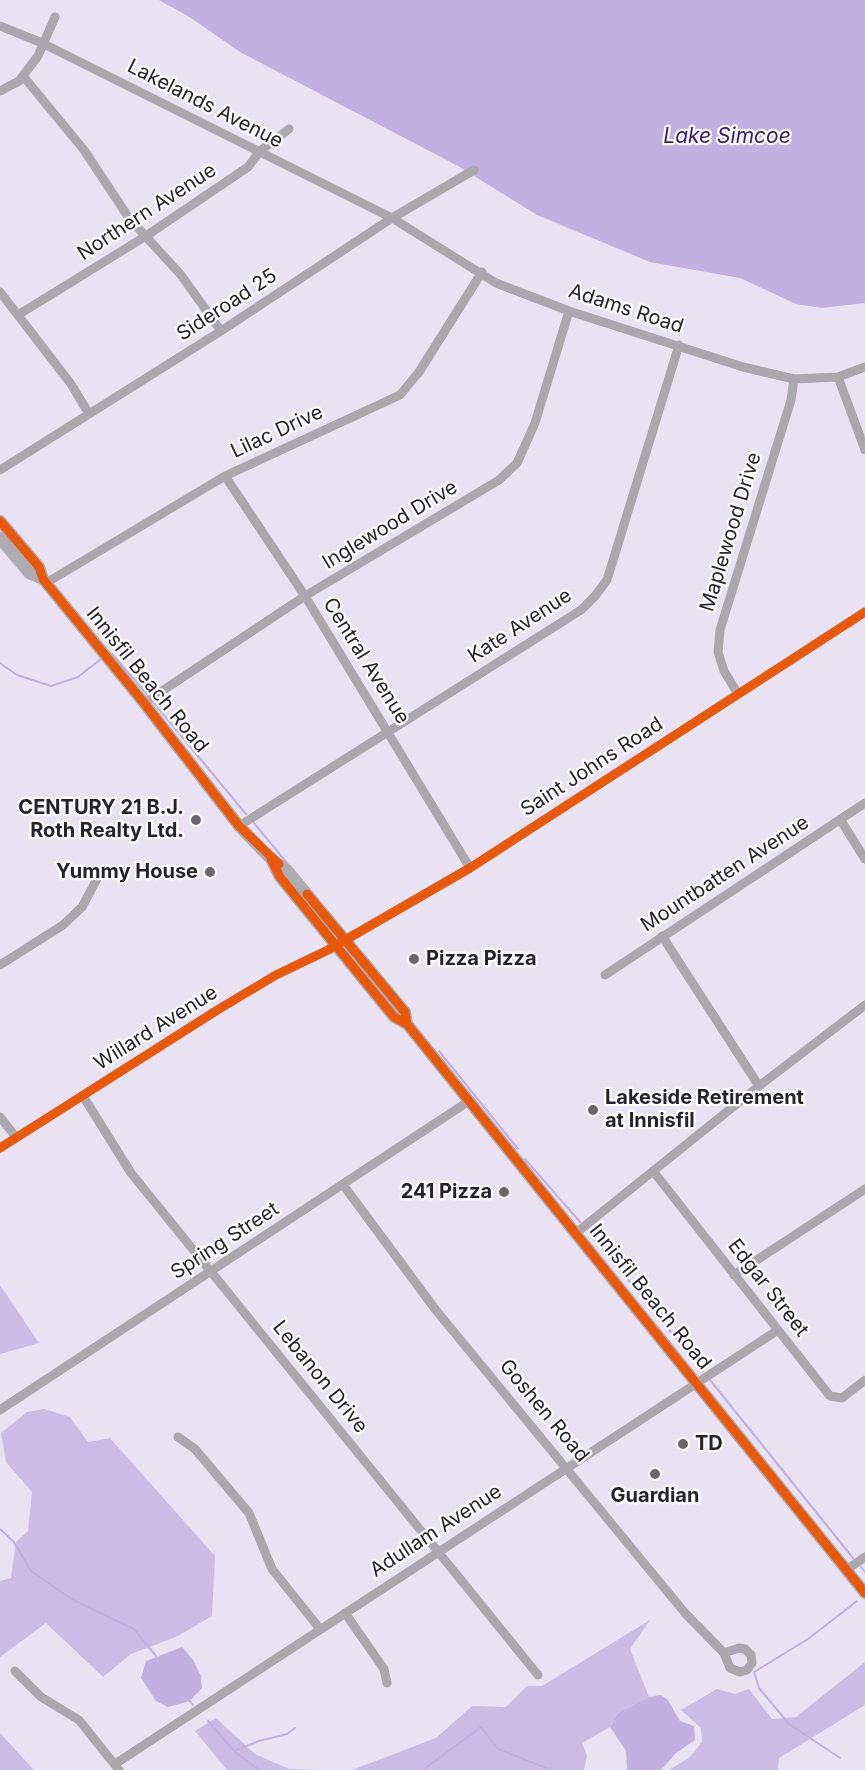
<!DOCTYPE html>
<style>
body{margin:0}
canvas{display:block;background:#e8e2f2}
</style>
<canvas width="865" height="1770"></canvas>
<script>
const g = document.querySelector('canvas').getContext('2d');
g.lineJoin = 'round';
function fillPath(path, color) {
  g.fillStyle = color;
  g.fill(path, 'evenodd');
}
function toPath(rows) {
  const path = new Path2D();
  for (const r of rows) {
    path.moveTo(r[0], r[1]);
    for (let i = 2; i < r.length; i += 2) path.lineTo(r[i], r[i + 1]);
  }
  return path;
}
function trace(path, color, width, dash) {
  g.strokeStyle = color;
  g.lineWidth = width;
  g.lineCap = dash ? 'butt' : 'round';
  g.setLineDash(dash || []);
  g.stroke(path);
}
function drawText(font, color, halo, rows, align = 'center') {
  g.font = font + ' Inter,sans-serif';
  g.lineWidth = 4.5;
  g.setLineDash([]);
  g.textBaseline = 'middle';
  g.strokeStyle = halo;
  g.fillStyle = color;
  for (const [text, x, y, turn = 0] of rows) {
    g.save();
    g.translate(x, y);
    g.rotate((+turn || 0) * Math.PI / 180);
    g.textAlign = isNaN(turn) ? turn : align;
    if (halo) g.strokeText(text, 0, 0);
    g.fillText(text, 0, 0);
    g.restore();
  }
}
fillPath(toPath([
 [0,1285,39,1343,0,1354],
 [44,1409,70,1417,88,1442,110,1438,215,1556,212,1616,178,1636,131,1654,103,1677,46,1623,0,1657,0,1581,11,1578,16,1542,28,1531,32,1492,6,1462,1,1433,27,1412],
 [650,1620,630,1649,649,1697,618,1713,610,1727,582,1743,587,1756,584,1770,352,1770,436,1738,472,1706,506,1707,527,1686,542,1686],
 [865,1662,865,1705,779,1758,778,1770,669,1770,690,1757,702,1742,701,1728,681,1710,717,1689,735,1694,749,1689,772,1719,796,1717],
 [216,1718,255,1754,289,1769,327,1770,227,1770,195,1731],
 [0,1733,34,1770,0,1770]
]), '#cbbce6');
fillPath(toPath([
 [159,0,865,0,865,303,822,308,796,304,740,278,650,262,537,215,458,166,240,52,191,18],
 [182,1647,193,1660,201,1676,202,1688,190,1701,168,1707,156,1701,141,1678,146,1661],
 [661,1695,668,1700,680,1721,694,1726,695,1740,676,1753,661,1770,627,1770,626,1751,610,1727,618,1713,649,1697]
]), '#c2b0e1');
trace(toPath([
 [112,654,147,694],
 [0,663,17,675,51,686,78,677,101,659],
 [154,703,246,814],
 [254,823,287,863],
 [439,1051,518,1149],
 [525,1159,580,1222],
 [588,1231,703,1371],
 [710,1380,853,1558],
 [0,1529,14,1542,31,1571,73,1600,134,1629,156,1656],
 [861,1567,865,1572],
 [190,1701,193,1705],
 [208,1721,234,1751,259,1770],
 [234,1751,259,1741,287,1734,295,1728],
 [840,1758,789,1724,759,1688,754,1672,808,1639,857,1601],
 [423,1770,481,1727,498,1749,551,1770]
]), '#c2b0e1', 2);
trace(toPath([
 [0,26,42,43,392,218,496,283,569,311,743,367,794,379,838,377,865,367],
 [23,76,84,150,129,218,181,275,221,331],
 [0,91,19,81,38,56,55,17],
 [0,292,71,384,89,414],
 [18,315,146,236,248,167,260,151,289,129],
 [838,377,865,450],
 [0,470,221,331,392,218,474,170],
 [225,476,305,596,470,868],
 [46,583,225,476,400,395,419,372,482,272],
 [738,694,724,671,718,652,720,630,791,400,794,379],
 [144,703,305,596,499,480,517,463,535,423,569,311],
 [840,819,865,859],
 [239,826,581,610,595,596,607,580,679,345],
 [662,936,759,1086],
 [0,965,63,925,82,907,98,877],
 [605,975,865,803],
 [83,1096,131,1173,538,1675],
 [0,1117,16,1137],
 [0,1148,219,1009,276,975,328,950,470,868,865,612],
 [653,1171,830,1396,842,1398,865,1380],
 [344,1186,435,1309,685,1613,724,1653,730,1668,740,1672,747,1670,752,1663,751,1655,745,1649,739,1648,724,1653],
 [576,1233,759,1086,865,1005],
 [734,1275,865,1189],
 [0,1410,469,1101],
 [178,1437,195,1449,249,1513,272,1569,320,1629],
 [846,1570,865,1557],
 [345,1613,384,1669,387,1683],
 [15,1671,41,1697,79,1720,119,1770],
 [115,1764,778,1330]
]), '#aaa7af', 9);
trace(toPath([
 [0,521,39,567,43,579,144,703,239,826,271,859,287,870,405,1012,407,1024],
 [0,538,29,573,43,579],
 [271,859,280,877,394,1017,407,1024,865,1593]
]), '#aeabb5', 12);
trace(toPath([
 [0,521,39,567,43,579,144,703,239,826,279,864],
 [271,859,280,877,394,1017,407,1024,865,1593],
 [307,894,405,1012,407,1024],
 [0,1148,219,1009,276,975,328,950,470,868,865,612]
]), '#e8590c', 9);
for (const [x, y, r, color] of [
 [196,820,6,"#6a6571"],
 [210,872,6,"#6a6571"],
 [414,959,6,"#6a6571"],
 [593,1110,6,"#6a6571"],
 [504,1192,6,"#6a6571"],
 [683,1444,6,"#6a6571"],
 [655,1474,6,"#6a6571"]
]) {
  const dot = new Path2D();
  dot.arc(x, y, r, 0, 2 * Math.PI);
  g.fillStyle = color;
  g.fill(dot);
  trace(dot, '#fff', 2);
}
drawText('20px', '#26222c', '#fff', [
 ["Lakelands Avenue",205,104,27],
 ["Northern Avenue",147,212,-33],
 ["Sideroad 25",227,305,-33],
 ["Adams Road",626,309,18],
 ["Lilac Drive",277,432,-25],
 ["Inglewood Drive",390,525,-31],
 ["Maplewood Drive",731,532,-73],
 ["Kate Avenue",520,626,-33],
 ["Central Avenue",366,661,58],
 ["Innisfil Beach Road",147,680,51],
 ["Saint Johns Road",592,767,-33],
 ["Mountbatten Avenue",725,874,-33],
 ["Willard Avenue",156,1028,-32],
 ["Spring Street",225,1241,-33],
 ["Edgar Street",768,1288,52],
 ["Innisfil Beach Road",650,1297,51],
 ["Lebanon Drive",320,1377,51],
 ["Goshen Road",544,1411,50],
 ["Adullam Avenue",436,1531,-33]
]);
drawText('bold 20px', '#26222c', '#fff', [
 ["CENTURY 21 B.J.",184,808],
 ["Roth Realty Ltd.",184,831],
 ["Yummy House",198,872],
 ["Pizza Pizza",426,959,"left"],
 ["Lakeside Retirement",605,1098,"left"],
 ["at Innisfil",605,1121,"left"],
 ["241 Pizza",492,1192],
 ["TD",695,1444,"left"],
 ["Guardian",655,1496,"center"]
], 'right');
drawText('italic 21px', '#3e1a66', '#fff', [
 ["Lake Simcoe",727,137]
]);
</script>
